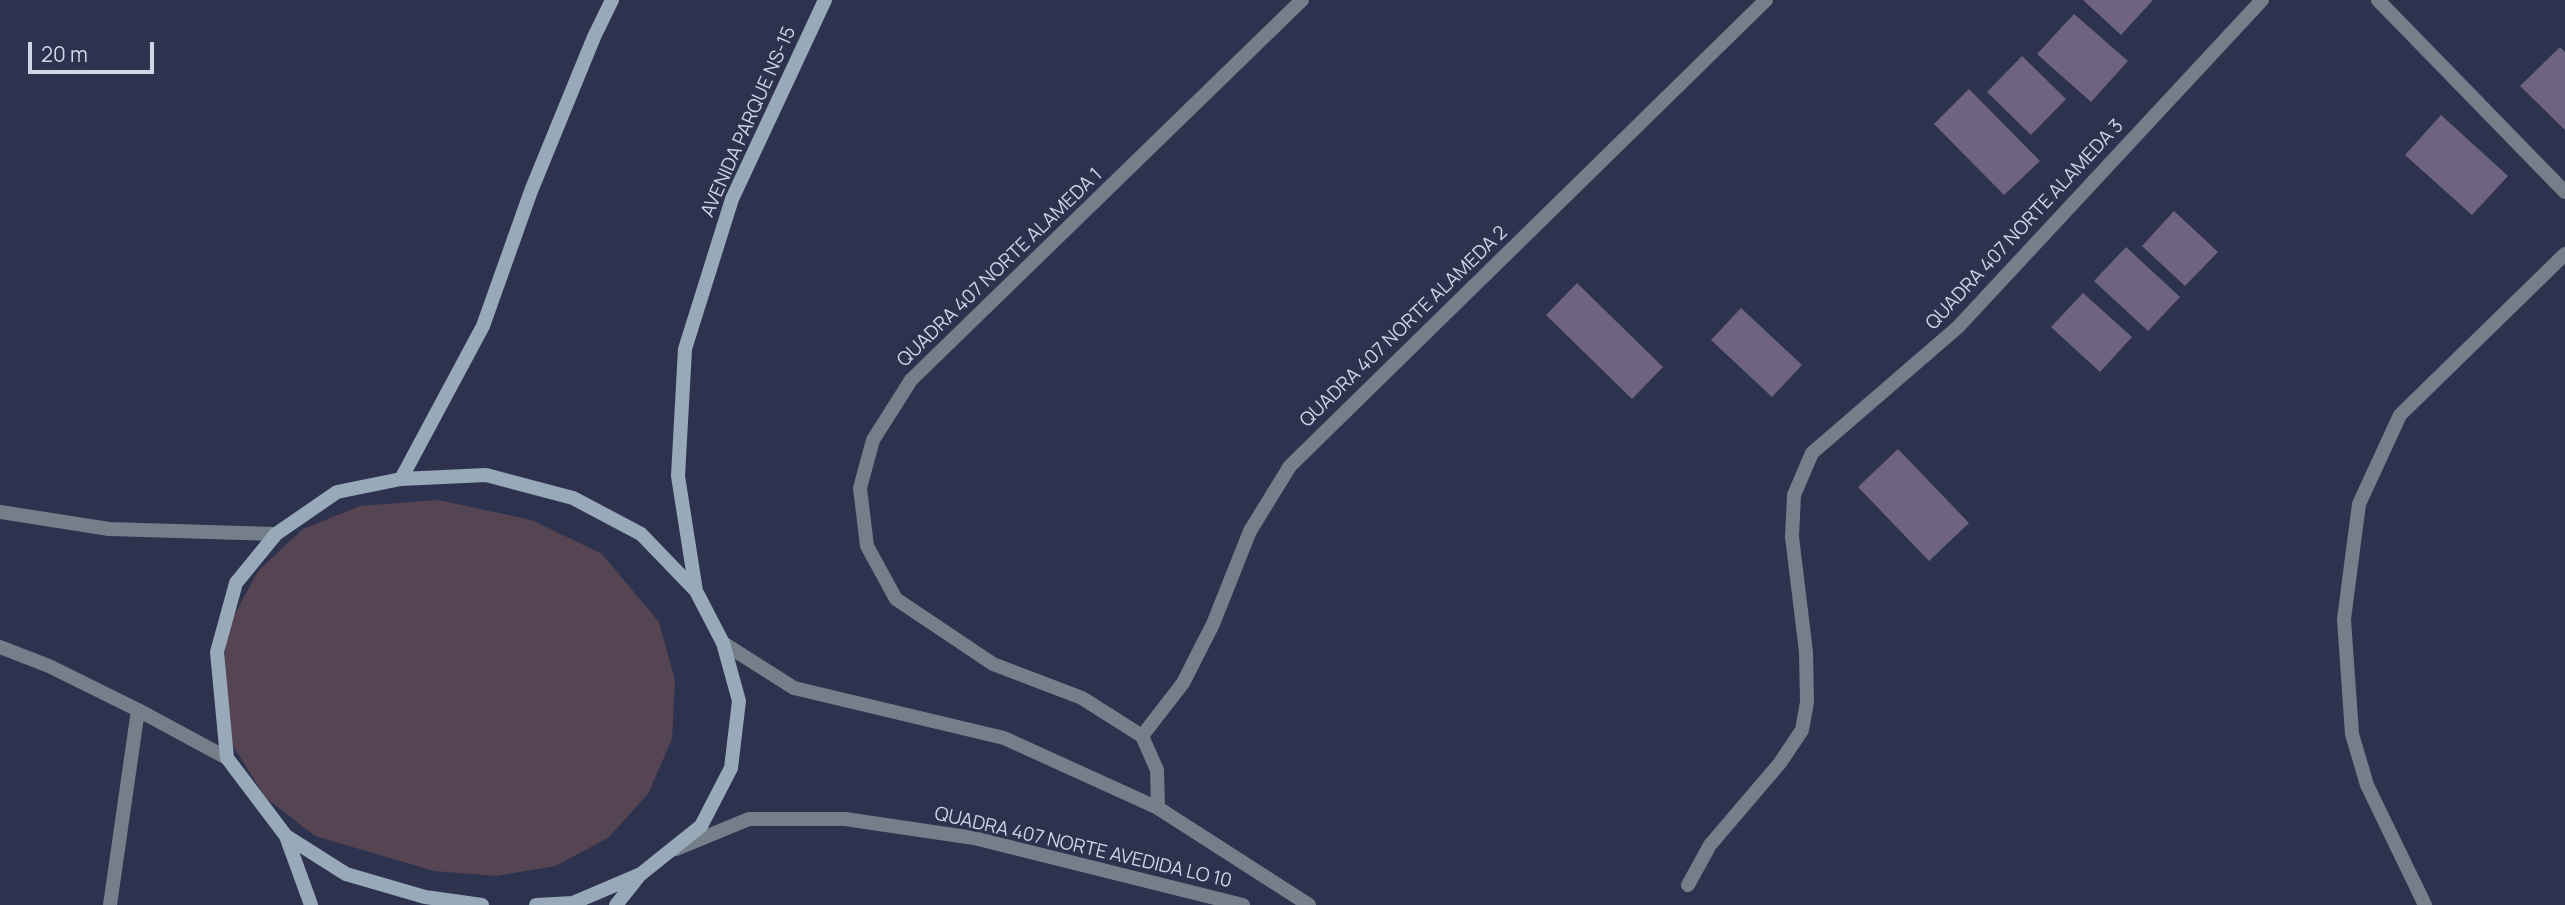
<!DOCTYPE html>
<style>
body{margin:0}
#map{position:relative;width:2565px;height:905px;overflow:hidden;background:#2d324e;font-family:Manrope,sans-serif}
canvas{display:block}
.scale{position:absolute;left:28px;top:42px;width:126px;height:32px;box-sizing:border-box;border:4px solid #d0d4e6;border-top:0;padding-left:9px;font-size:21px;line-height:24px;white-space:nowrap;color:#d0d4e6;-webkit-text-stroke:5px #2d324e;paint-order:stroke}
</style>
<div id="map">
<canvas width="2565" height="905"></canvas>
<div class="scale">20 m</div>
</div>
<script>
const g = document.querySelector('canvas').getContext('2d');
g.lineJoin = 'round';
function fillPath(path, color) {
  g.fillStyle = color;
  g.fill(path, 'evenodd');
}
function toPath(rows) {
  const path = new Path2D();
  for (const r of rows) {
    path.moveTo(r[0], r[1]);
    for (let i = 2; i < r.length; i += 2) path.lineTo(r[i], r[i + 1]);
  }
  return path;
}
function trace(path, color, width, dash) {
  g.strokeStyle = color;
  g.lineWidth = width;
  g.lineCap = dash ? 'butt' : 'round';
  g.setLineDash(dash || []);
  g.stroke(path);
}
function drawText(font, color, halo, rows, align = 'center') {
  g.font = font + ' Manrope,sans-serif';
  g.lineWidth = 6;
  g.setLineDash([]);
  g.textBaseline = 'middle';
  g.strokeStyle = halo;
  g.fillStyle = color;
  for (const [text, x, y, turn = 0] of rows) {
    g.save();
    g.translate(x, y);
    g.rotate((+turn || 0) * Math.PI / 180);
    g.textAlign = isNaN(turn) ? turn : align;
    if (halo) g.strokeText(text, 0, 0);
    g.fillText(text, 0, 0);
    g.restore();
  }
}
fillPath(toPath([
 [438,500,532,520,602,554,659,622,675,680,672,739,648,794,608,838,555,866,496,876,434,871,315,836,266,798,233,746,220,686,229,625,258,571,303,529,360,506]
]), '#554553');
fillPath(toPath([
 [2083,0,2153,0,2121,35],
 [2074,14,2128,61,2091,102,2037,54],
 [2560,47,2565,52,2565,130,2520,86],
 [2022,56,2066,99,2031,135,1987,92],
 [1969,89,2040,161,2004,195,1934,124],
 [2441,115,2508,176,2472,215,2405,155],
 [2174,211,2218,252,2185,286,2142,246],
 [2126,247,2180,297,2148,331,2094,281],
 [1577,283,1663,367,1632,399,1546,315],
 [2083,293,2132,337,2100,372,2051,327],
 [1741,308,1802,365,1772,397,1711,340],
 [1898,449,1969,523,1929,561,1858,487]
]), '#6f6480');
trace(toPath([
 [2378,0,2565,192],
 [0,512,109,529,276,534],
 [0,647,49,666,138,710,227,758],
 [1142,736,1183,683,1213,624,1250,531,1290,466,1766,0],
 [1158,808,1157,770,1142,736,1082,698,993,664,896,599,867,546,860,488,873,440,911,380,1302,0],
 [1688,885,1710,845,1780,763,1802,730,1807,702,1806,652,1792,537,1794,495,1812,453,1958,327,2262,0],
 [110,905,138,710],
 [2425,905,2367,785,2352,734,2344,619,2359,504,2400,415,2565,254]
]), '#757f89', 14);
trace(toPath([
 [723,643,794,688,1004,738,1158,808,1309,905],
 [676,849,749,819,845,819,974,838,1243,905]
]), '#757f89', 14);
trace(toPath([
 [401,479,483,326,531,191,594,37,612,0],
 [696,591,678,476,685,349,732,199,825,0],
 [286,836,311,905],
 [482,905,425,897,346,874,286,836,227,758,217,652,236,583,276,534,337,492,401,479,486,475,573,498,641,534,696,591,723,643,739,701,731,768,701,826,641,874,573,903,536,905],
 [616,905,639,876]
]), '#98a9b9', 14);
drawText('19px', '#d0d4e6', '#2d324e', [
 ["AVENIDA PARQUE NS-15",749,122,-66],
 ["QUADRA 407 NORTE ALAMEDA 3",2025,225,-47],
 ["QUADRA 407 NORTE ALAMEDA 1",1000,268,-44],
 ["QUADRA 407 NORTE ALAMEDA 2",1404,327,-44],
 ["QUADRA 407 NORTE AVEDIDA LO 10",1083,848,13]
]);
</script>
